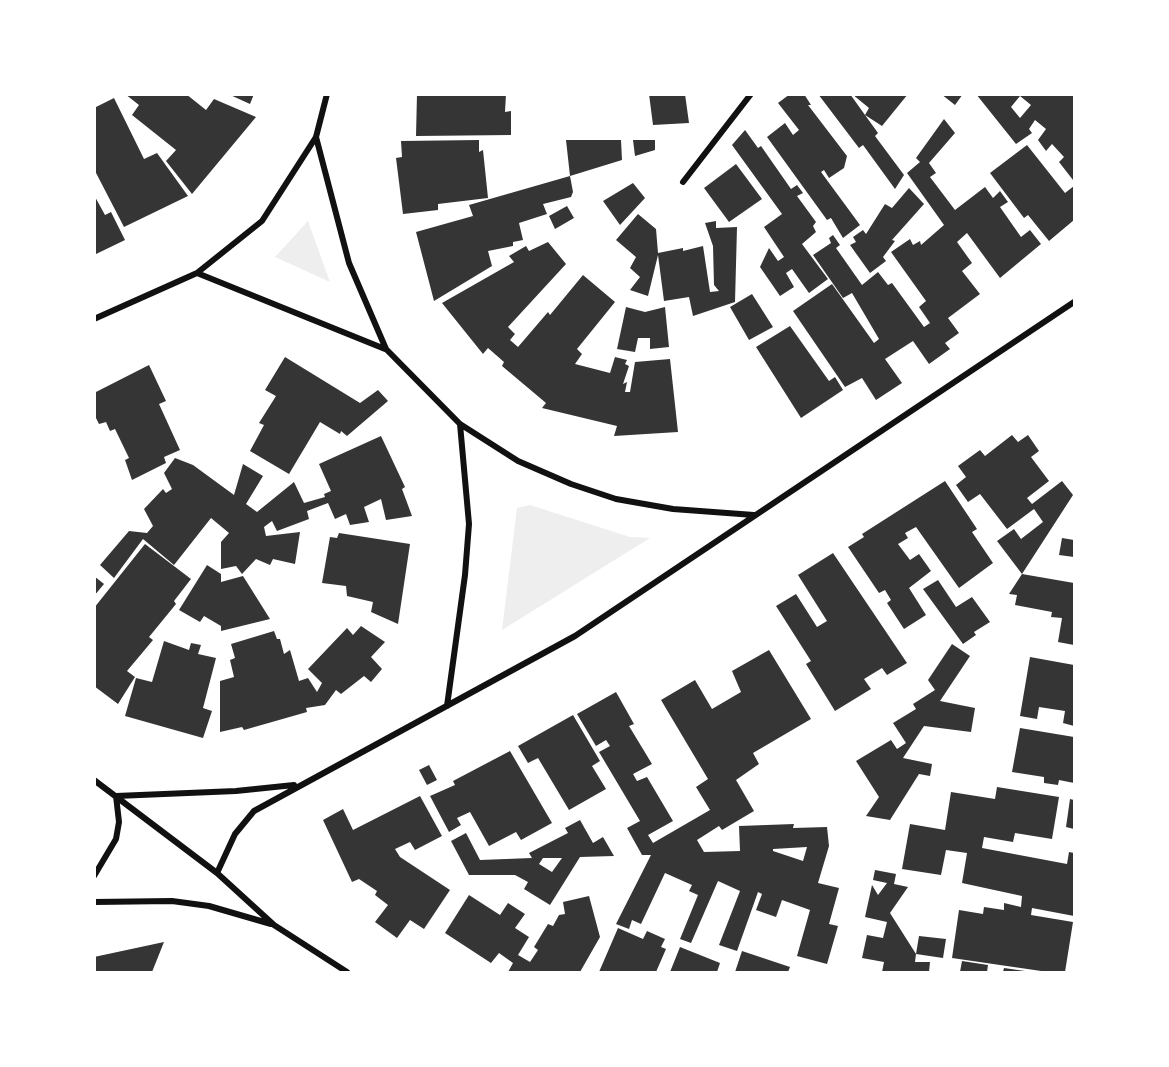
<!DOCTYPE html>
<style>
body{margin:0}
#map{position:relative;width:1169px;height:1067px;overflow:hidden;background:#fff;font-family:"Times New Roman",serif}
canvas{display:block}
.frame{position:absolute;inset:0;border:96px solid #fff;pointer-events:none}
</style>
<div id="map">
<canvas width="1169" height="1067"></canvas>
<div class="frame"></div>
</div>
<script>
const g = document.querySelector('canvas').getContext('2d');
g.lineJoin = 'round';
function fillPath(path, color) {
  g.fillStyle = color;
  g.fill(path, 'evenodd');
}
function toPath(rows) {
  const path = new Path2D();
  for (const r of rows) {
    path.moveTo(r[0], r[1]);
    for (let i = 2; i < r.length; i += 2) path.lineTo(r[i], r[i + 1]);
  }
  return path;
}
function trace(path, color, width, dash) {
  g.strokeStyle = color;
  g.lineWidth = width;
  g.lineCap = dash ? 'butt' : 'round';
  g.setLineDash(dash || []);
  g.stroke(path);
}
fillPath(toPath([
 [308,221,330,282,275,257],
 [530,505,630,537,650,538,502,630,517,508]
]), '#eee');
fillPath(toPath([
 [125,94,186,94,206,110,214,99,256,117,192,194,166,161,176,150,132,115,139,105],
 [228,94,254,94,250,104],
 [417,94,506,94,505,112,511,111,511,135,416,136],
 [649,94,685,94,689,123,653,125],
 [790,94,804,94,811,105,808,105,847,156,844,168,829,178,824,170,821,172,860,225,843,238,831,218,827,220,767,137,785,123,793,135,799,130,778,103],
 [818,94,850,94,865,115,869,108,852,94,908,94,882,126,865,115,878,133,875,136,904,175,895,189,863,145,859,148],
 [941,94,963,94,955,105],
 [976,94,1074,94,1074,179,1073,180,1059,162,1064,157,1052,144,1046,151,1038,140,1046,129,1035,120,1029,129,1032,133,1016,144],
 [1020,96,1031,105,1020,118,1011,107],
 [114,98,144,159,157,153,188,196,124,227,94,169,94,108],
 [944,119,955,133,929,163,936,173,930,177,955,210,985,187,993,198,1000,191,1008,202,1000,207,1021,237,1030,230,1041,244,1000,278,967,233,957,242,972,263,962,271,980,294,948,318,959,333,945,343,950,349,929,364,913,341,885,359,902,383,876,400,862,378,845,387,793,311,832,284,874,343,879,339,852,293,843,298,813,255,831,243,829,238,833,235,840,245,836,248,862,285,878,272,888,285,892,283,924,327,930,323,919,307,926,301,891,252,910,239,913,245,920,241,921,245,944,225,907,173,920,162,916,158],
 [745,130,758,148,761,146,791,189,797,185,803,193,797,196,816,222,813,226,816,232,802,244,828,279,809,293,792,269,786,273,794,287,780,296,760,267,769,248,778,261,784,257,764,227,782,214,732,145],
 [479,140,479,152,483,150,488,198,438,204,438,210,403,214,396,158,402,157,401,141],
 [566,140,621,140,622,160,570,176],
 [633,140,655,140,655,150,635,156],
 [1027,145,1065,193,1074,186,1074,220,1049,241,1028,215,1024,218,990,173],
 [736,164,762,199,729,222,704,188],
 [570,176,573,192,571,197,543,204,547,214,519,223,523,240,513,242,513,246,488,251,492,266,434,301,416,232,473,216,469,205],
 [633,183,645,198,620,225,603,201],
 [909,188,924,204,892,240,895,241,883,257,886,261,870,273,850,245,856,242,853,237,863,230,866,234,885,204,892,208],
 [94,195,105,215,111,212,125,240,94,255],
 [567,206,574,218,555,229,549,216],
 [638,214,656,229,658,253,683,248,683,251,703,246,710,292,719,291,714,285,713,246,705,223,716,221,716,228,737,227,735,302,693,316,689,297,664,301,658,255,648,296,630,290,640,277,630,268,636,257,616,240],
 [548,242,566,264,508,327,515,334,510,340,518,347,548,312,550,315,583,275,615,302,577,349,582,354,575,364,610,373,615,357,627,360,625,364,629,366,623,384,627,382,625,392,630,392,635,362,670,359,678,432,614,436,617,426,542,408,546,403,502,366,504,362,488,348,483,354,442,303,514,262,509,256,526,246,529,251],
 [752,294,773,327,749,340,730,307],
 [626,307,645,312,665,307,669,347,650,349,650,338,638,338,635,352,617,349],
 [790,326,829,381,835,377,843,390,801,418,756,347],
 [285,357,360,403,378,390,388,401,347,436,341,431,340,434,320,422,289,474,250,451,264,425,259,423,276,396,265,390],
 [149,365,166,401,159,404,180,450,164,457,166,463,132,480,125,460,129,458,115,429,110,431,106,422,99,424,94,414,94,393],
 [1012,435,1018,442,1028,435,1039,451,1031,457,1049,481,1027,498,1032,504,1062,481,1073,495,1022,574,997,541,1014,529,1021,539,1043,522,1034,509,1007,529,980,494,968,502,956,485,966,477,958,466,980,450,985,456],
 [381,436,405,487,402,489,412,516,386,520,381,499,364,507,369,522,350,525,346,514,335,519,328,503,307,511,309,519,277,531,272,521,264,527,266,536,300,532,295,564,273,559,270,565,256,559,242,574,236,566,221,569,221,542,229,533,211,518,174,565,143,539,114,578,100,565,129,531,147,533,153,526,144,509,163,489,166,493,172,489,164,473,175,458,193,465,234,495,243,464,263,476,246,504,257,512,294,482,304,503,325,497,324,494,331,491,319,464],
 [945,481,977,529,972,532,993,563,959,588,916,527,905,533,908,538,898,544,910,560,919,554,931,571,909,588,926,615,904,629,887,603,891,600,885,590,879,593,848,547,864,537,862,534],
 [339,533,410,544,398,624,371,612,373,602,347,596,346,586,322,583,330,537,337,538],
 [1062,538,1074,540,1074,557,1059,555],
 [145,544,191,579,174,601,176,604,149,637,153,640,127,671,135,677,118,704,94,686,94,608],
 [833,553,907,663,887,675,882,668,864,679,871,689,835,711,806,664,811,661,776,606,796,594,817,627,827,621,798,575],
 [207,565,221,574,221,582,243,576,270,619,221,631,221,626,204,616,200,622,179,610],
 [1022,574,1074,583,1074,645,1058,642,1062,618,1051,617,1052,612,1015,605,1017,595,1009,594],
 [94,576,104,584,94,596],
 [938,580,956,607,972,597,990,622,974,632,976,635,963,644,923,589],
 [361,626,385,642,371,657,382,669,371,682,364,676,341,694,336,690,325,705,306,708,307,712,244,730,242,727,220,732,220,681,234,677,230,660,235,658,231,644,274,631,277,639,280,639,284,654,290,650,299,681,308,678,317,692,322,683,308,669,347,628,353,635],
 [164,641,189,650,191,643,201,645,198,654,216,658,203,708,212,711,203,738,125,716,136,678,152,682],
 [952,644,970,656,940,701,975,708,971,732,924,726,903,758,932,764,930,776,919,774,890,820,866,816,879,797,856,761,891,740,897,749,906,743,893,723,916,709,913,704,935,690,928,680],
 [769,650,811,719,753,753,759,764,736,780,754,811,722,830,719,826,697,840,704,852,740,851,739,826,794,824,793,828,827,827,829,846,818,883,839,888,829,924,838,926,827,964,797,956,810,910,782,900,776,917,756,910,762,894,758,892,737,951,719,945,740,891,718,881,691,943,680,939,698,895,689,891,692,885,665,873,641,924,632,920,629,929,616,924,651,855,642,855,627,828,640,821,599,752,610,746,606,740,596,746,577,714,616,692,634,724,629,726,652,764,633,774,637,781,647,777,673,821,648,835,653,843,710,810,696,787,708,779,661,700,695,680,712,709,741,692,732,671],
 [807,847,803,861,773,851,773,849],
 [1030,657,1074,665,1074,726,1063,723,1065,711,1039,707,1037,719,1020,716],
 [573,715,600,761,592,766,606,789,569,810,538,758,528,763,518,746],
 [1020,728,1074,737,1074,783,1059,780,1058,785,1044,783,1044,777,1012,772],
 [510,751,552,823,521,840,516,832,489,846,470,812,457,818,461,825,449,832,430,796,455,785,453,781],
 [429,765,437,780,427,785,419,770],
 [997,787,1059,797,1052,839,1015,833,1013,842,984,837,982,848,1067,864,1069,852,1074,853,1074,916,1032,908,1031,915,1073,922,1065,972,1048,972,952,958,959,910,983,914,984,907,1004,910,1004,903,1021,907,1022,896,962,883,967,853,946,850,941,875,902,869,910,824,945,830,951,792,995,799],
 [420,796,442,836,415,850,410,842,395,849,400,857,450,890,424,929,410,920,397,938,375,922,388,905,375,895,377,891,359,879,352,882,323,820,343,809,353,830],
 [1070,799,1074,800,1074,829,1066,827],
 [580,820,593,843,603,837,614,856,580,857,550,905,524,889,528,882,515,875,469,875,451,841,466,833,480,860,532,858,529,853,568,833,565,828],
 [543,858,562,858,552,872,539,864],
 [875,870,896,874,894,884,908,887,890,913,916,954,915,962,930,962,929,972,882,972,884,962,862,958,867,935,883,938,887,922,865,917,872,885,878,895,887,883,873,880],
 [469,895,500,915,508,903,525,914,515,928,529,937,518,955,530,962,538,950,534,947,548,924,553,926,559,915,565,914,563,902,589,896,600,937,580,972,508,972,513,963,499,953,491,963,445,933],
 [618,928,643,939,647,931,665,939,661,947,666,949,656,972,599,972],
 [919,936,946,939,943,958,916,954],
 [164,942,152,972,94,972,94,957],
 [680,947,720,963,717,972,670,972],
 [742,951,790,967,788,972,735,972],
 [962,961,988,965,987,972,960,972],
 [1004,968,1025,971,1025,972,1003,972]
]), '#353535');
trace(toPath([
 [316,137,349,263,386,349,460,424,518,461,571,484,616,499,673,509,754,515],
 [683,182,751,94],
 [197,273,385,349],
 [94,319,197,273,262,221,316,137,327,94],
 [447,706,465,575,469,524,460,424],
 [94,780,217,873,274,925,347,972],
 [116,796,236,791,294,785],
 [217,873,235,834,254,811,575,636,1074,302],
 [94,876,116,839,119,822,116,796],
 [94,902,172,901,209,906,271,924]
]), '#111', 6);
</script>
